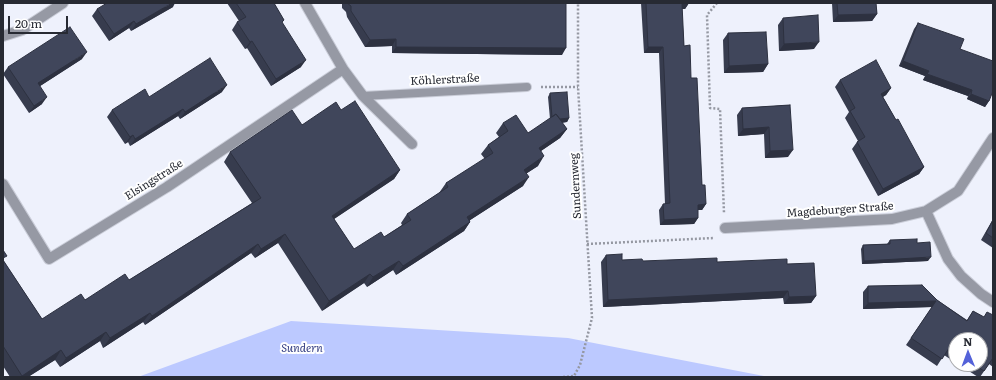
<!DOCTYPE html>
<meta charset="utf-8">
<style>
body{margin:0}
#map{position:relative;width:996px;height:380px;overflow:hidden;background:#eef1fc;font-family:Literata,serif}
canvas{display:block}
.frame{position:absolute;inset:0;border:4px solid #272a33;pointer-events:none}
.north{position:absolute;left:948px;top:332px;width:40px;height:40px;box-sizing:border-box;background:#fff;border:1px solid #a9aaad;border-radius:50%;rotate:359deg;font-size:11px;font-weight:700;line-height:16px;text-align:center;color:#272a33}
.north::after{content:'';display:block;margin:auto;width:14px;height:18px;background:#5462d9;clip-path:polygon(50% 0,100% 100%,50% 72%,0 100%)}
.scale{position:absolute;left:8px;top:16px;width:60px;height:18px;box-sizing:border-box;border:2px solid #272a33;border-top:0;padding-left:5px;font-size:12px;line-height:14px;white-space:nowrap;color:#272a33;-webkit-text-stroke:3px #fff;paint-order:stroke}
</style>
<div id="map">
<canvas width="996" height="380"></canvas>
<div class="frame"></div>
<div class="north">N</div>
<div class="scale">20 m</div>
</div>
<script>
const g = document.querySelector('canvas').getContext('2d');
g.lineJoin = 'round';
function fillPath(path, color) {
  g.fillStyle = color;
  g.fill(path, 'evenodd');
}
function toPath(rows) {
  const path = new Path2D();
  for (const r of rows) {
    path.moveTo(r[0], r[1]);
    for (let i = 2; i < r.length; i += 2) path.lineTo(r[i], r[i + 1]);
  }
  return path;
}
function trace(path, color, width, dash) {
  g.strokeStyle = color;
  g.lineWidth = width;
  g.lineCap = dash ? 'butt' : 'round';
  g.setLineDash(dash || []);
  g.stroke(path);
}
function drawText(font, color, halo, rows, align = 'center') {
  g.font = font + ' Literata,serif';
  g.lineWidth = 4;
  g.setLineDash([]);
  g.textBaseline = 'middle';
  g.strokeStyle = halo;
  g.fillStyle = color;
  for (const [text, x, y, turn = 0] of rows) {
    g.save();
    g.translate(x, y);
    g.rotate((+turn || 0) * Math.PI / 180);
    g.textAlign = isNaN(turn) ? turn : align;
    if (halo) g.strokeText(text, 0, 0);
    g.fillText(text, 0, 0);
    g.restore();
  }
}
fillPath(toPath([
 [291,321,568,338,769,377,138,377]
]), '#bcc9ff');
const service = toPath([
 [363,96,527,87]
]);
const minor = toPath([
 [305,3,343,69,363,96,412,144],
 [3,36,22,30,63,3],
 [3,184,49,259,167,187,343,69],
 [926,211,948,259,961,276,981,294,993,302],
 [725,228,892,219,926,211,958,191,993,138]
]);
trace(service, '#cacdd8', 10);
trace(minor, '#cacdd8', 12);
trace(toPath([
 [717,3,707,15,710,108,720,109,724,213],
 [541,87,578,87],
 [587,244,714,238],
 [563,377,574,376,580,365,592,318,578,87,578,3]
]), '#9598a2', 2.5, [2, 2]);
trace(service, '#9699a4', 8);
trace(minor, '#9699a4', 10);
fillPath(toPath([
 [227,3,274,3,284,20,282,23,301,67,271,86,247,48,245,49,232,30,237,22,239,21],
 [342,3,566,3,562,55,392,53,392,46,365,47,347,17,346,12,342,8],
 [641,3,689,3,685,9,682,9,684,46,691,78,702,185,706,204,702,210,698,210,698,218,694,224,660,225,659,210,663,204,665,204,659,53,644,53],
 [832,3,876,3,877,14,872,21,833,22],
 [173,7,131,31,129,28,109,41,92,16,97,9],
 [783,18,814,49,779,51,778,25],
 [918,23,960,49,989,101,985,107,967,99,968,96,923,80,925,76,899,66,914,29],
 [728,33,768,64,763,72,724,73,723,40],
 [82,59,40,86,42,104,29,113,3,74,8,67],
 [840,80,891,88,886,95,883,97,896,120,924,167,919,174,878,196,852,149,857,142,858,141,845,118,849,112,835,87],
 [222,92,180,119,178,116,130,146,128,142,125,144,107,117,112,110,149,97],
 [550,93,569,118,567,122,562,123,567,129,560,138,541,151,538,166,527,173,523,186,470,220,470,222,464,231,396,275,393,270,367,287,364,283,322,311,278,243,255,258,251,253,145,325,143,322,103,348,100,341,60,367,55,360,28,377,10,377,3,366,3,250,3,260,42,319,129,280,252,203,224,162,230,152,341,110,400,170,394,179,334,219,354,249,384,237,402,225,401,223,407,214,439,193,446,183,485,159,481,154,488,145,499,137,496,133,503,123,528,133,550,119,548,97],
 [790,105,788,157,765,158,764,134,738,136,737,115,742,108],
 [993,219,993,248,981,240],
 [890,240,917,243,928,261,862,264,861,249,863,245,887,244],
 [606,255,622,260,643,261,787,264,816,296,811,303,784,304,783,298,603,307,601,262],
 [868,286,937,300,967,320,973,311,983,317,993,315,993,367,989,364,980,377,978,377,958,364,980,364,956,340,956,363,944,355,937,366,906,345,932,307,863,309,863,292]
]), '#373c4e');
fillPath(toPath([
 [172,3,175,3,173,7,131,31,136,24],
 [689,3,685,9,678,9,682,4],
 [877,14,872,21,833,22,838,15],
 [134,21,129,28,109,41,114,34],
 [396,39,392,46,365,47,370,40],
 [252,41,247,48,245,49,250,42],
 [819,42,814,49,779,51,784,44],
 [396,47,566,48,562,55,392,53],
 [648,47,663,47,659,53,644,53],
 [87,52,82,59,34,90,38,83],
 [306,60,301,67,271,86,276,79],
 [903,61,929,71,925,76,899,66],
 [768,64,763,72,724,73,729,66],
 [927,74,972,90,968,96,923,80],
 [227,85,222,92,180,119,185,112],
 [891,88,886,95,876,101,881,94],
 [971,94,989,101,985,107,967,99],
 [47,97,42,104,29,113,34,106],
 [183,109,178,116,130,146,135,139],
 [569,118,567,122,550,123,553,120],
 [769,127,764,134,738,136,743,129],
 [567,129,560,138,532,157,539,148],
 [133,135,128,142,125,144,130,137],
 [793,150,788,157,765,158,770,151],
 [544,156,538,166,518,179,524,170],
 [924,167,919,174,878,196,883,189],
 [400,170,394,179,325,225,332,216],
 [529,177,523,186,461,226,467,217],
 [706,204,702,210,694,210,698,205],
 [698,218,694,224,660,225,664,220],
 [470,222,464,231,396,275,403,266],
 [285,234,278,243,255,258,261,249],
 [258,244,251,253,145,325,152,316],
 [931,257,928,261,862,264,864,261],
 [399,261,393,270,367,287,373,277],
 [370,274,364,283,322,311,329,301],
 [788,291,783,298,603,307,608,300],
 [816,296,811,303,784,304,789,297],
 [936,301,932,307,863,309,868,303],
 [150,313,143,322,103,348,110,338],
 [106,332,100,341,60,367,66,358],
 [61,350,55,360,28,377,21,377,22,376]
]), '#2d3140');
const building = toPath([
 [107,3,172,3,136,24,134,21,114,34,97,9,107,3],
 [236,3,274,3,284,20,282,22,306,60,276,79,252,41,250,42,237,22,246,17,236,3],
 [347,3,566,3,566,48,396,47,396,39,370,40,351,11,351,6,347,3],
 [646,3,689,3,682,4,684,46,690,45,691,78,697,78,702,185,705,185,706,204,698,205,698,218,664,220,663,204,670,203,663,47,648,47,646,3],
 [837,3,876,3,877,14,838,15,837,3],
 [818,15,819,42,784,44,783,18,818,15],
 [918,23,964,39,960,49,993,61,993,91,989,101,971,94,972,90,927,74,929,71,903,61,918,23],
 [70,27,87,52,38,83,47,97,34,106,8,67,70,27],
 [766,32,768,64,729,66,728,33,766,32],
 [210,58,227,85,185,112,183,109,135,139,133,135,130,137,112,110,145,89,149,97,210,58],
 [876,60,891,88,881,94,896,120,898,119,924,167,883,189,857,142,865,137,850,111,855,108,840,80,876,60],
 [567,92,569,118,560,119,556,114,552,117,550,93,567,92],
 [355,101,400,170,332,216,354,249,381,232,384,237,411,220,407,214,448,187,446,183,493,153,488,145,508,131,503,123,516,115,528,133,556,114,567,129,539,148,544,156,524,170,529,177,467,217,470,222,403,266,399,261,373,277,370,274,329,301,285,234,261,249,258,244,152,316,150,313,110,338,106,332,66,358,61,350,22,376,3,346,3,260,42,319,81,294,85,300,125,274,129,280,261,198,230,152,292,110,302,125,336,102,341,110,355,101],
 [790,105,793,150,770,151,769,127,743,129,742,108,790,105],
 [993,220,993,238,986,233,993,220],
 [917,239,917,243,930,242,931,257,864,261,863,245,890,244,890,240,917,239],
 [3,250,7,256,3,258,3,250],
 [622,254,622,260,642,259,643,261,717,258,717,262,787,259,787,264,814,263,816,296,789,297,788,291,608,300,606,255,622,254],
 [922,285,937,300,967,321,973,311,984,317,987,312,993,315,993,358,984,371,973,364,980,364,980,340,956,340,956,353,949,348,942,359,911,338,936,301,868,303,868,286,922,285]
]);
fillPath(building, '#40465b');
trace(building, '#2d3140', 1);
drawText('11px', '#272a33', '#fff', [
 ["Köhlerstraße",445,80,-3],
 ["Elsingstraße",154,180,-32],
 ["Sundernweg",576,186,-93],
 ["Magdeburger Straße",840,210,-4]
]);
drawText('italic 11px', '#353f84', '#fff', [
 ["Sundern",302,349]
]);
</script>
